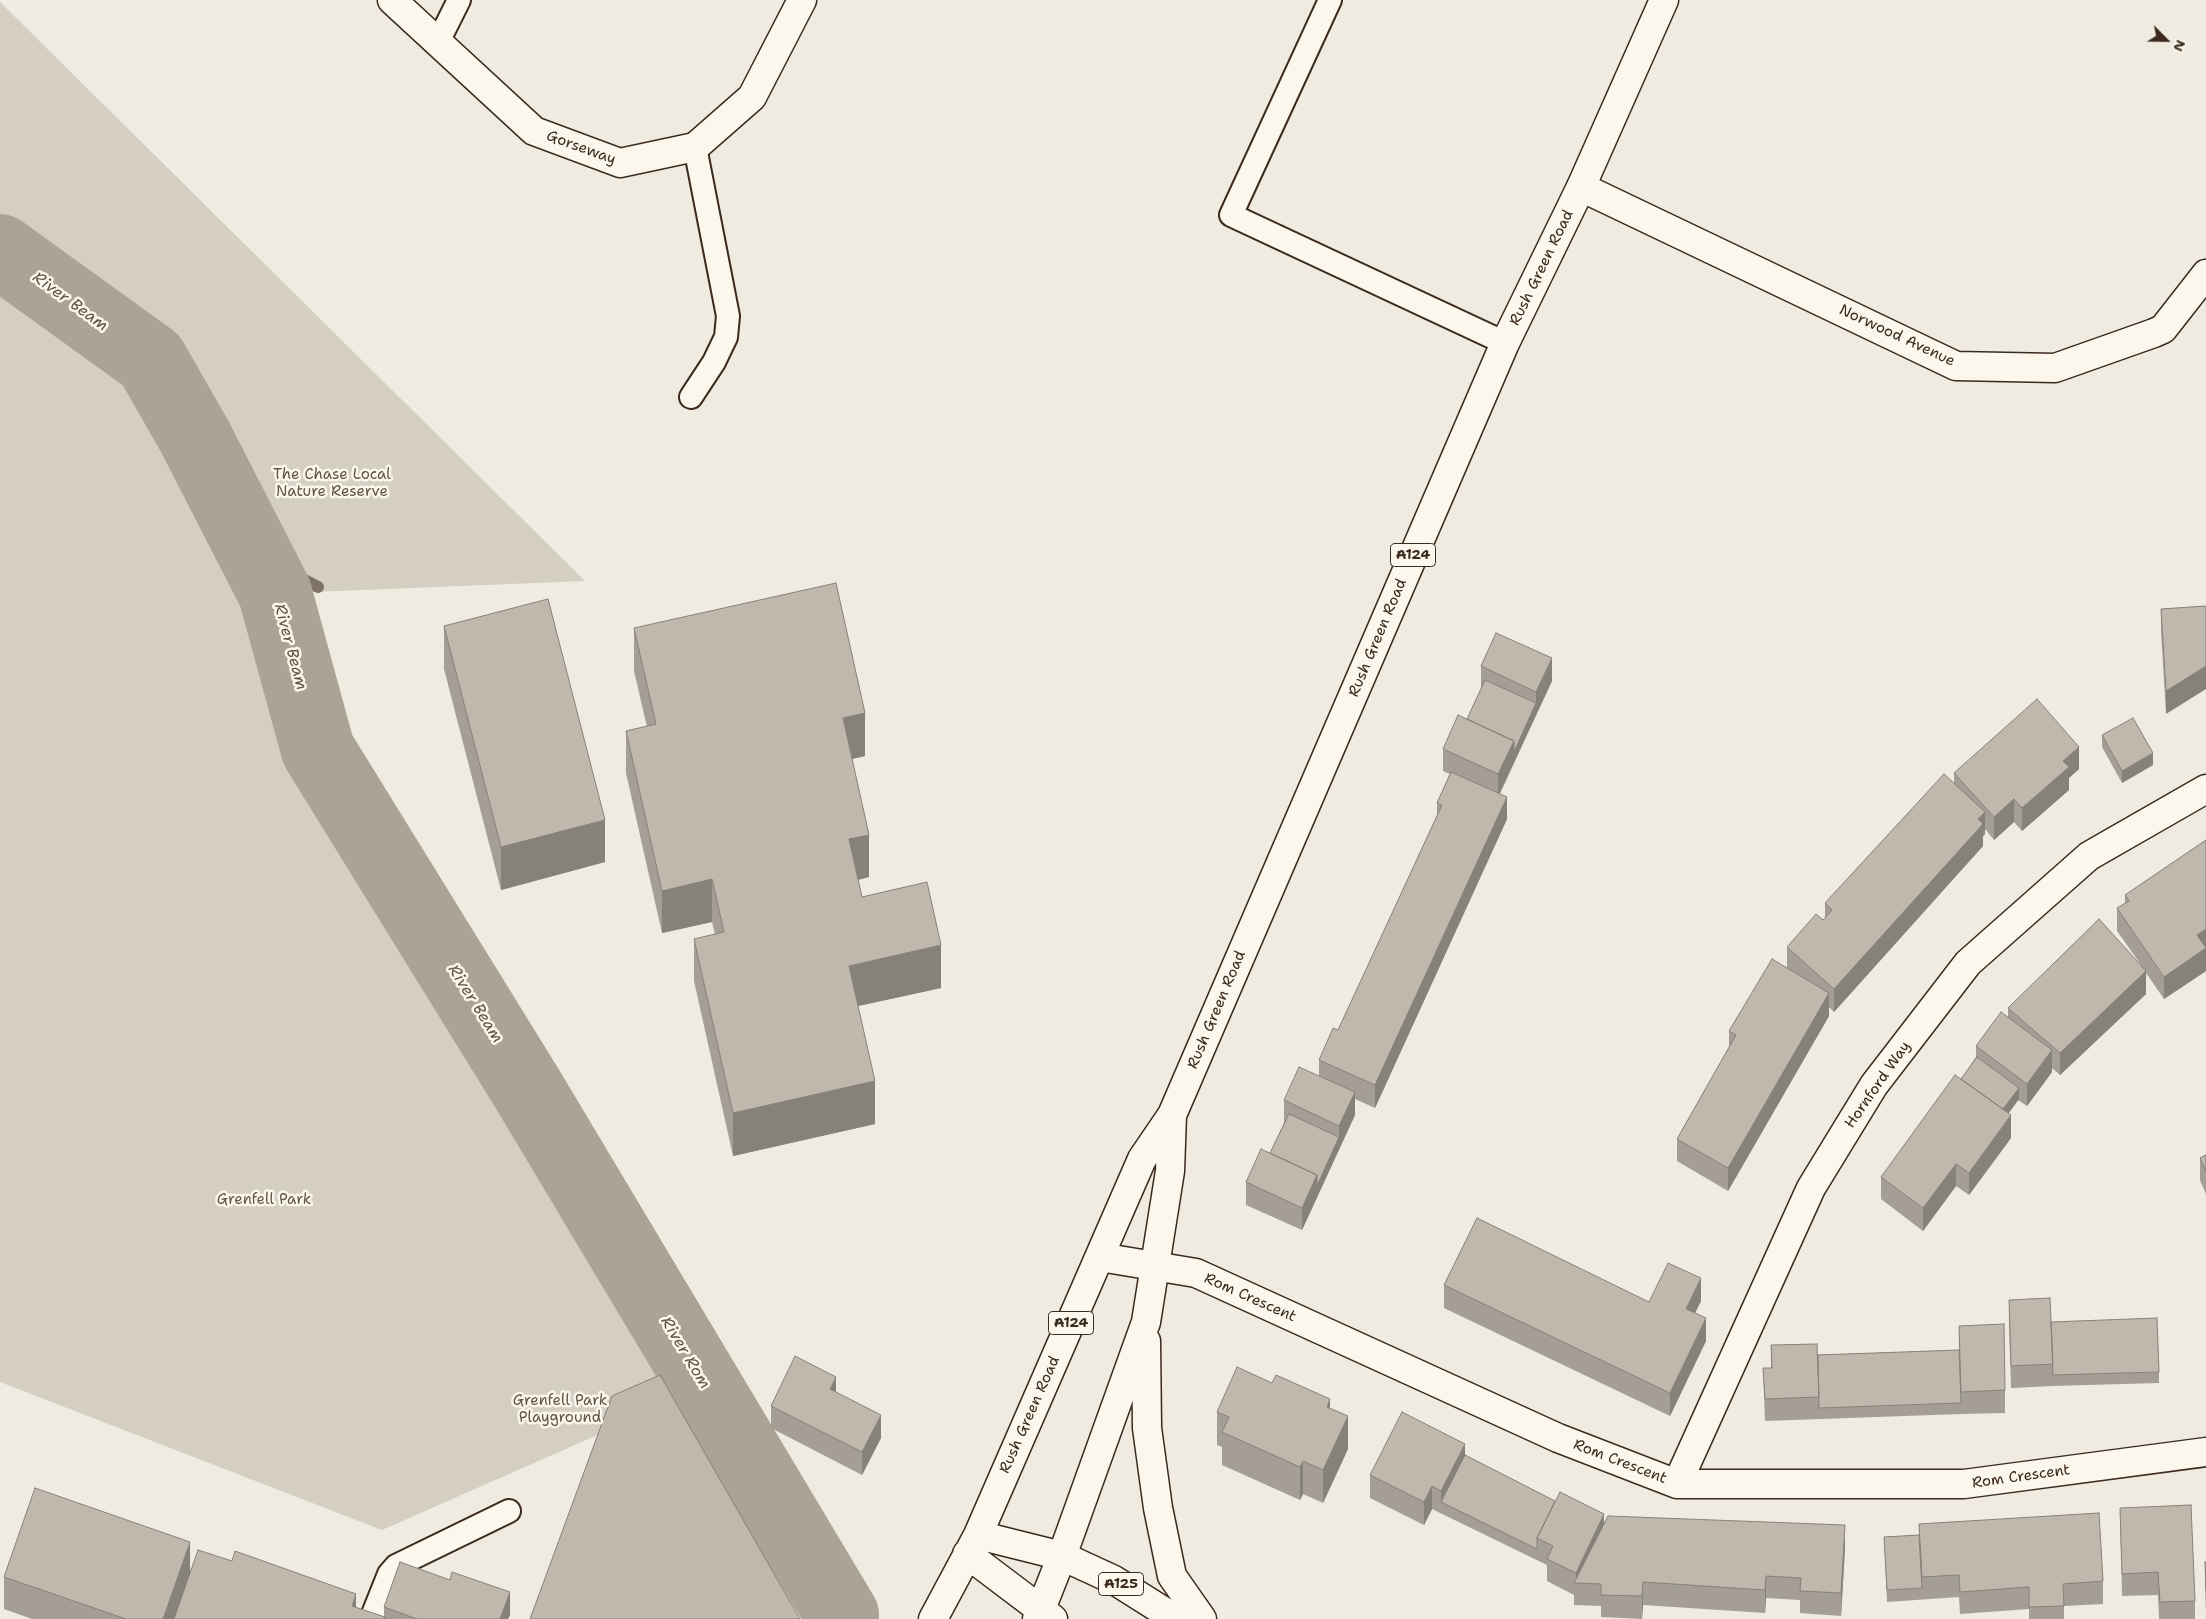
<!DOCTYPE html>
<style>
body{margin:0}
#map{position:relative;width:2206px;height:1619px;overflow:hidden;background:#f0ebe0;font-family:"Shantell Sans",sans-serif}
canvas{display:block}
.north{position:absolute;left:2141px;top:15px;width:50px;height:50px;-webkit-text-stroke:4px #fbf7ec;paint-order:stroke;rotate:113deg;font-size:14px;font-weight:700;line-height:20px;text-align:center;color:#3b2a1e}
.north::after{content:'';display:block;margin:auto;width:18px;height:22px;background:#3b2a1e;clip-path:polygon(50% 0,100% 100%,50% 72%,0 100%)}
</style>
<div id="map">
<canvas width="2206" height="1619"></canvas>
<div class="north">N</div>
</div>
<script>
const g = document.querySelector('canvas').getContext('2d');
g.lineJoin = 'round';
function fillPath(path, color) {
  g.fillStyle = color;
  g.fill(path, 'evenodd');
}
function toPath(rows) {
  const path = new Path2D();
  for (const r of rows) {
    path.moveTo(r[0], r[1]);
    for (let i = 2; i < r.length; i += 2) path.lineTo(r[i], r[i + 1]);
  }
  return path;
}
function trace(path, color, width, dash) {
  g.strokeStyle = color;
  g.lineWidth = width;
  g.lineCap = dash ? 'butt' : 'round';
  g.setLineDash(dash || []);
  g.stroke(path);
}
function drawText(font, color, halo, rows, align = 'center') {
  g.font = font + ' "Shantell Sans",sans-serif';
  g.lineWidth = 5;
  g.setLineDash([]);
  g.textBaseline = 'middle';
  g.strokeStyle = halo;
  g.fillStyle = color;
  for (const [text, x, y, turn = 0] of rows) {
    g.save();
    g.translate(x, y);
    g.rotate((+turn || 0) * Math.PI / 180);
    g.textAlign = isNaN(turn) ? turn : align;
    if (halo) g.strokeText(text, 0, 0);
    g.fillText(text, 0, 0);
    g.restore();
  }
}
fillPath(toPath([
 [0,2,585,581,263,594,278,683,391,892,613,1273,833,1619,804,1619,661,1407,382,1530,0,1382]
]), '#d5cec3');
trace(toPath([
 [255,554,318,587]
]), '#7f7367', 12);
trace(toPath([
 [0,251,151,360,195,437,275,593,318,750,528,1090,842,1615]
]), '#aca397', 74);
const lane = toPath([
 [1330,0,1231,215,1505,343],
 [438,42,459,0],
 [691,397,714,362,726,337,728,316,695,147],
 [371,1619,389,1574,396,1566,509,1511]
]);
const street = toPath([
 [392,0,534,131,620,163,695,147,752,97,802,0],
 [1581,187,1956,366,2055,368,2154,333,2163,329,2206,274],
 [1100,1257,1196,1273,1558,1438,1677,1484,1964,1484,2206,1452],
 [1677,1484,1811,1188,1874,1085,1968,963,2089,856,2206,789]
]);
const primary = toPath([
 [1146,1341,1147,1428,1158,1508,1172,1576,1202,1619],
 [978,1535,1062,1556,1114,1580,1176,1619],
 [967,1554,1053,1619],
 [933,1619,978,1535,1142,1159,1172,1115,1505,343,1581,187,1664,0],
 [1037,1619,1062,1556,1146,1322,1170,1171,1172,1115]
]);
trace(lane, '#3b2a1e', 26);
trace(street, '#3b2a1e', 31);
trace(primary, '#3b2a1e', 31);
trace(lane, '#fbf7ec', 22);
trace(street, '#fbf7ec', 28);
trace(primary, '#fbf7ec', 28);
fillPath(toPath([
 [2206,606,2166,714,2161,631,2161,609],
 [444,626,605,862,501,890,444,669],
 [634,628,865,756,852,759,869,877,858,880,862,897,941,988,858,1006,875,1124,733,1156,694,981,694,939,715,934,712,922,662,933,626,773,626,731,647,727,634,671],
 [1481,666,1552,681,1500,794,1507,819,1375,1108,1355,1099,1355,1115,1302,1230,1246,1205,1246,1182,1270,1153,1284,1123,1284,1100,1319,1076,1319,1060,1338,1030,1437,816,1437,803,1450,774,1443,771,1443,749,1467,719,1481,689],
 [2102,735,2153,765,2122,783,2102,747],
 [2079,769,2069,778,2069,790,2022,831,2014,822,1994,840,1985,829,1985,834,1983,836,1983,846,1834,1012,1829,1007,1829,1016,1728,1191,1677,1161,1677,1139,1729,1047,1729,1031,1787,968,1787,947,1823,920,1825,919,1825,903,1954,784,1954,773],
 [2206,840,2206,971,2164,999,2146,973,2146,994,2060,1075,2052,1068,2052,1072,2027,1106,2018,1100,2008,1113,2011,1138,1969,1195,1956,1186,1923,1231,1881,1199,1881,1177,1961,1079,1976,1057,1976,1046,2008,1018,2008,1008,2141,965,2117,931,2117,908,2125,904,2125,895],
 [2206,1155,2206,1194,2200,1180,2200,1158],
 [1444,1285,1649,1302,1701,1301,1695,1313,1706,1341,1670,1416,1444,1308],
 [2009,1300,2051,1322,2159,1372,2159,1383,2053,1386,2011,1388,2009,1322],
 [1959,1326,2005,1390,2005,1413,1961,1414,1961,1413,1961,1414,1765,1421,1763,1368,1771,1368,1771,1345,1818,1355,1959,1350],
 [836,1392,881,1438,862,1475,771,1428,771,1406],
 [1330,1408,1348,1449,1323,1503,1303,1494,1300,1500,1222,1465,1222,1447,1217,1445,1217,1412],
 [1465,1455,1555,1501,1604,1524,1845,1548,1841,1616,1800,1613,1800,1600,1766,1598,1765,1613,1643,1605,1642,1619,1601,1617,1601,1606,1574,1605,1574,1595,1547,1581,1547,1565,1432,1509,1424,1525,1370,1498,1370,1475],
 [2120,1508,2195,1601,2195,1619,2159,1619,2158,1595,2122,1596],
 [1919,1524,2103,1581,2103,1604,2064,1606,2064,1619,2029,1619,2029,1609,1960,1614,1959,1597,1887,1602,1884,1537,1919,1535],
 [2205,1562,2206,1562,2206,1613,2205,1585],
 [4,1577,174,1619,32,1619,4,1609],
 [384,1607,510,1615,508,1619,174,1619,384,1617]
]), '#a59e95');
fillPath(toPath([
 [1552,658,1552,681,1498,796,1498,774,1514,741,1536,703,1536,692],
 [2206,666,2206,689,2166,714,2166,691],
 [865,713,865,756,843,761,843,718],
 [2079,747,2079,769,2069,778,2069,790,2022,831,2022,808,2063,761],
 [2153,753,2153,765,2122,783,2122,771],
 [1507,797,1507,819,1375,1108,1375,1085],
 [2014,799,2014,822,1994,840,1994,817],
 [1985,812,1985,834,1983,836,1983,846,1834,1012,1834,989],
 [605,820,605,862,501,890,501,847],
 [869,835,869,877,849,882,849,839],
 [712,879,712,922,662,933,662,891],
 [2206,929,2206,971,2164,999,2164,977,2197,935],
 [941,945,941,988,849,1008,849,966],
 [2146,971,2146,994,2060,1075,2060,1053],
 [1829,993,1829,1016,1728,1191,1728,1168],
 [2052,1050,2052,1072,2027,1106,2027,1084],
 [875,1081,875,1124,733,1156,733,1113],
 [2019,1088,2019,1099,1998,1128,1998,1116],
 [1355,1092,1355,1115,1302,1230,1302,1208,1317,1175,1339,1137,1339,1126],
 [2011,1115,2011,1138,1969,1195,1969,1173],
 [1956,1164,1956,1186,1923,1231,1923,1208],
 [1701,1278,1701,1301,1686,1331,1686,1309],
 [1706,1318,1706,1341,1670,1416,1670,1393],
 [836,1377,836,1399,830,1389],
 [1330,1399,1330,1432,1327,1407],
 [881,1415,881,1438,862,1475,862,1452],
 [1348,1416,1348,1449,1323,1503,1323,1470],
 [1465,1444,1465,1466,1441,1502,1441,1491],
 [1303,1461,1303,1494,1300,1500,1300,1467],
 [1432,1486,1432,1509,1424,1525,1424,1502],
 [1604,1514,1604,1536,1576,1583,1576,1573],
 [1845,1525,1845,1548,1841,1616,1841,1593],
 [190,1542,190,1575,174,1619,163,1619],
 [1766,1576,1766,1598,1765,1613,1765,1590],
 [1643,1582,1643,1605,1642,1619,1642,1596],
 [510,1592,510,1615,508,1619,500,1619],
 [356,1594,356,1619,352,1606]
]), '#868179');
const building = toPath([
 [836,583,865,713,843,718,869,835,849,839,862,897,927,882,941,945,849,966,875,1081,733,1113,694,939,724,932,712,879,662,891,626,731,656,724,634,628,836,583],
 [548,599,605,820,501,847,444,626,548,599],
 [2206,606,2206,666,2166,691,2161,609,2206,606],
 [1496,633,1552,658,1536,692,1481,666,1496,633],
 [1485,680,1536,703,1514,752,1514,741,1467,719,1485,680],
 [2037,699,2079,747,2063,761,2069,767,2022,808,2014,799,1994,817,1954,773,2037,699],
 [1458,715,1514,741,1498,774,1443,749,1458,715],
 [2133,718,2153,753,2122,771,2102,735,2133,718],
 [1451,772,1507,797,1375,1085,1319,1060,1333,1028,1338,1030,1442,805,1437,803,1451,772],
 [1944,774,1985,812,1978,819,1983,824,1834,989,1787,947,1816,914,1823,920,1832,910,1825,903,1944,774],
 [2206,840,2206,929,2197,935,2206,948,2164,977,2117,908,2129,901,2125,895,2206,840],
 [2099,919,2146,971,2060,1053,2008,1008,2099,919],
 [1772,959,1829,993,1728,1168,1677,1139,1736,1035,1729,1031,1772,959],
 [2001,1012,2052,1050,2027,1084,1976,1046,2001,1012],
 [1977,1057,2019,1088,2003,1109,1961,1079,1977,1057],
 [1299,1067,1355,1092,1339,1126,1284,1100,1299,1067],
 [1955,1075,2011,1115,1969,1173,1956,1164,1923,1208,1881,1177,1955,1075],
 [1289,1114,1339,1137,1317,1186,1317,1175,1270,1153,1289,1114],
 [1261,1149,1317,1175,1302,1208,1246,1182,1261,1149],
 [2206,1155,2206,1171,2200,1158,2206,1155],
 [1477,1218,1649,1302,1668,1263,1701,1278,1686,1309,1706,1318,1670,1393,1444,1285,1477,1218],
 [2050,1298,2053,1364,2011,1366,2009,1300,2050,1298],
 [2157,1318,2159,1372,2053,1375,2051,1322,2157,1318],
 [2004,1324,2005,1390,1961,1392,1959,1326,2004,1324],
 [1817,1344,1819,1397,1765,1399,1763,1368,1772,1368,1771,1345,1817,1344],
 [1959,1350,1961,1403,1819,1408,1818,1355,1959,1350],
 [795,1356,836,1377,830,1389,881,1415,862,1452,771,1406,795,1356],
 [1237,1367,1272,1383,1276,1375,1330,1399,1327,1407,1348,1416,1323,1470,1303,1461,1300,1467,1222,1432,1229,1417,1217,1412,1237,1367],
 [660,1375,800,1619,530,1619,612,1396,660,1375],
 [1402,1412,1465,1444,1441,1491,1432,1486,1424,1502,1370,1475,1402,1412],
 [1465,1455,1555,1501,1537,1538,1537,1549,1441,1502,1465,1455],
 [35,1488,190,1542,163,1619,126,1619,4,1577,35,1488],
 [1560,1492,1604,1514,1576,1573,1547,1559,1553,1546,1537,1538,1560,1492],
 [2191,1505,2195,1601,2160,1602,2158,1572,2122,1574,2120,1508,2191,1505],
 [2099,1513,2103,1581,2063,1584,2064,1606,2029,1607,2029,1587,1960,1592,1959,1575,1922,1577,1919,1524,2099,1513],
 [1608,1516,1845,1525,1841,1593,1800,1591,1801,1578,1766,1576,1765,1590,1643,1582,1642,1596,1601,1595,1601,1584,1574,1583,1608,1516],
 [1919,1535,1922,1588,1887,1590,1884,1537,1919,1535],
 [198,1550,232,1561,235,1551,356,1594,352,1606,385,1617,385,1619,174,1619,198,1550],
 [400,1562,450,1580,452,1572,510,1592,500,1619,417,1619,384,1607,400,1562],
 [2205,1562,2206,1562,2206,1591,2205,1562]
]);
fillPath(building, '#c0b8ad');
trace(building, '#868179', 1);
for (const [x, y, w] of [
 [1413,555,45],
 [1071,1323,45],
 [1121,1584,45]
]) {
  const box = new Path2D();
  box.roundRect(x - w / 2, y - 11.5, w, 23, 4);
  g.fillStyle = '#fbf7ec';
  g.fill(box);
  trace(box, '#3b2a1e', 1);
}
drawText('bold 14px', '#3b2a1e', null, [
 ["A124",1413,555],
 ["A124",1071,1323],
 ["A125",1121,1584]
]);
drawText('15px', '#3b2a1e', '#fbf7ec', [
 ["Gorseway",581,148,20],
 ["Rush Green Road",1542,268,-64],
 ["Norwood Avenue",1897,336,25],
 ["Rush Green Road",1378,638,-67],
 ["Rush Green Road",1217,1010,-67],
 ["Hornford Way",1878,1085,-55],
 ["Rom Crescent",1250,1298,24],
 ["Rush Green Road",1030,1415,-66],
 ["Rom Crescent",1620,1462,21],
 ["Rom Crescent",2021,1477,-8]
]);
drawText('15px', '#625347', '#fbf7ec', [
 ["The Chase Local",332,475],
 ["Nature Reserve",332,492],
 ["Grenfell Park",264,1200],
 ["Grenfell Park",560,1401],
 ["Playground",560,1418]
]);
drawText('italic 16px', '#635448', '#fbf7ec', [
 ["River Beam",70,302,36],
 ["River Beam",290,647,75],
 ["River Beam",475,1004,58],
 ["River Rom",685,1353,59]
]);
</script>
